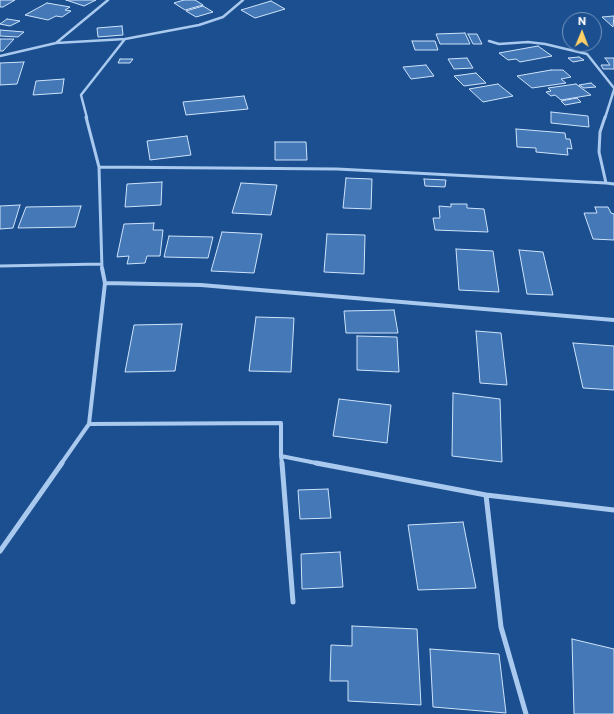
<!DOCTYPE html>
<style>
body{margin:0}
#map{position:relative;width:614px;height:714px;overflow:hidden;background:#1b4f8f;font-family:Commissioner,sans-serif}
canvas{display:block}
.north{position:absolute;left:562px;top:12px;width:40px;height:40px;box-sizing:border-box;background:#1b4f8f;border:1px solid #7695bc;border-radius:50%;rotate:1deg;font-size:11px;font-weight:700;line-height:16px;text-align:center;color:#fff}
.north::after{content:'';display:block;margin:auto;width:14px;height:18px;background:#ffd166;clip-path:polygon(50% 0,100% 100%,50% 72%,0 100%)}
</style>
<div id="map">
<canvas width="614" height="714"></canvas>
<div class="north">N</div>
</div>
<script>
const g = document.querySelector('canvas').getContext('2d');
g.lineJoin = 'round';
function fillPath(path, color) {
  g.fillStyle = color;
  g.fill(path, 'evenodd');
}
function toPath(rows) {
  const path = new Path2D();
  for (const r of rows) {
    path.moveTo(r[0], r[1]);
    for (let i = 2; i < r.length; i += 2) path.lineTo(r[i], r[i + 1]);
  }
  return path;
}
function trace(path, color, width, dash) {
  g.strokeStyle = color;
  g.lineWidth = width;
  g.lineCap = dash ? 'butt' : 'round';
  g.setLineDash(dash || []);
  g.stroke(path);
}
const building = toPath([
 [0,0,15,0,3,7,0,7,0,0],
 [66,0,96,0,84,6,66,0],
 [184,0,195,0,203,5,185,10,174,3,184,0],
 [271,1,285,9,255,18,241,10,271,1],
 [47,3,70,7,65,10,71,11,62,17,56,16,48,20,25,15,47,3],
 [203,6,213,12,196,17,186,11,203,6],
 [614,16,613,27,602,17,614,16],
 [7,19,20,21,10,26,0,24,7,19],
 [122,26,123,35,98,37,97,28,122,26],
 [0,30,24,32,18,37,0,36,0,30],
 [465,33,470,44,440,44,436,34,465,33],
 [468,34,477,34,482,44,473,44,468,34],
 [0,39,14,39,3,51,0,51,0,39],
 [412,41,435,41,438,50,415,50,412,41],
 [538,46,552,56,520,62,516,59,508,60,499,53,538,46],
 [579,57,584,60,573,62,568,58,579,57],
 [467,58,473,68,454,69,448,59,467,58],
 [605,58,614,58,614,69,603,69,601,65,610,65,605,58],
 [120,59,133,59,130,63,118,63,120,59],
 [24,62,17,84,0,85,0,63,24,62],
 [426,65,434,76,411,79,403,67,426,65],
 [551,70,563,70,571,77,561,79,566,83,532,88,517,76,551,70],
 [476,73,486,83,464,86,454,76,476,73],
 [64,79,62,93,33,95,36,81,64,79],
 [591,83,596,87,584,88,579,85,591,83],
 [498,84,513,96,483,102,469,89,498,84],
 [576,84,591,95,561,100,555,95,551,96,546,92,551,91,548,88,576,84],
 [244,96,248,109,186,115,183,102,244,96],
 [577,98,581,102,565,105,561,101,577,98],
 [551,112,588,116,589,127,551,123,551,112],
 [516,129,565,133,566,139,570,139,572,149,567,148,568,155,536,152,536,148,517,147,516,129],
 [187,136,191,155,150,160,147,141,187,136],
 [275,142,306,142,307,160,275,160,275,142],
 [346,178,372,179,371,209,343,208,346,178],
 [424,179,446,180,445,187,425,186,424,179],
 [162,182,161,205,125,207,127,184,162,182],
 [241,183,277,185,271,215,232,213,241,183],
 [451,204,467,204,467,208,484,209,488,232,435,230,433,218,440,218,439,206,451,207,451,204],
 [20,205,13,228,0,229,0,206,20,205],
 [81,206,75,227,18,228,26,207,81,206],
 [595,207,608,207,611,213,614,214,614,240,593,239,584,213,597,213,595,207],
 [154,223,153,230,163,230,160,256,147,256,145,263,127,264,129,256,117,257,124,224,154,223],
 [222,232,262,234,254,273,211,271,222,232],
 [327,234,365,235,364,274,324,272,327,234],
 [169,236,213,237,208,258,164,257,169,236],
 [456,249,493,251,499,292,459,290,456,249],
 [519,250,543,252,553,295,527,294,519,250],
 [394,310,398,333,346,333,344,311,394,310],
 [256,317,294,318,291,372,249,371,256,317],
 [182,324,175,371,125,372,134,325,182,324],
 [476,331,501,333,507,385,480,383,476,331],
 [357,336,397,337,399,372,357,370,357,336],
 [573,343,614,346,614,390,583,388,573,343],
 [453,393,500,399,502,462,452,456,453,393],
 [339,399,391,405,387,443,333,436,339,399],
 [328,489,331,518,300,519,298,490,328,489],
 [463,522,476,588,418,590,408,525,463,522],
 [340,552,343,587,302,589,301,554,340,552],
 [352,626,417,629,421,705,348,701,348,681,330,681,331,645,352,646,352,626],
 [572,639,614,649,614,714,574,714,572,639],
 [430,649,499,654,506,713,433,707,430,649]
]);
fillPath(building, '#4478b7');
trace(building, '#cfe3fa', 1);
trace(toPath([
 [125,39,199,25,223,17,243,0],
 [489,41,499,44,528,42,545,44,587,54,614,88],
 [56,43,108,0],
 [0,56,56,43,125,39,81,95,87,118],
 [605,118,614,90]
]), '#a9c9ee', 2.5);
trace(toPath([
 [86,117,99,167,102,269],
 [605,117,600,132,599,152,606,183,614,184],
 [99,167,337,169,606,183],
 [0,266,101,264]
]), '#a9c9ee', 3);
trace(toPath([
 [105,283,201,285,614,320],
 [89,424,281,423,281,456],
 [61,464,89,424,105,283,102,268],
 [282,464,281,456,321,464]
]), '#a9c9ee', 4);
trace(toPath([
 [282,463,293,602],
 [316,463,486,495],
 [0,551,62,463],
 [526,714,501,627,486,495,614,510]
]), '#a9c9ee', 5);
</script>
